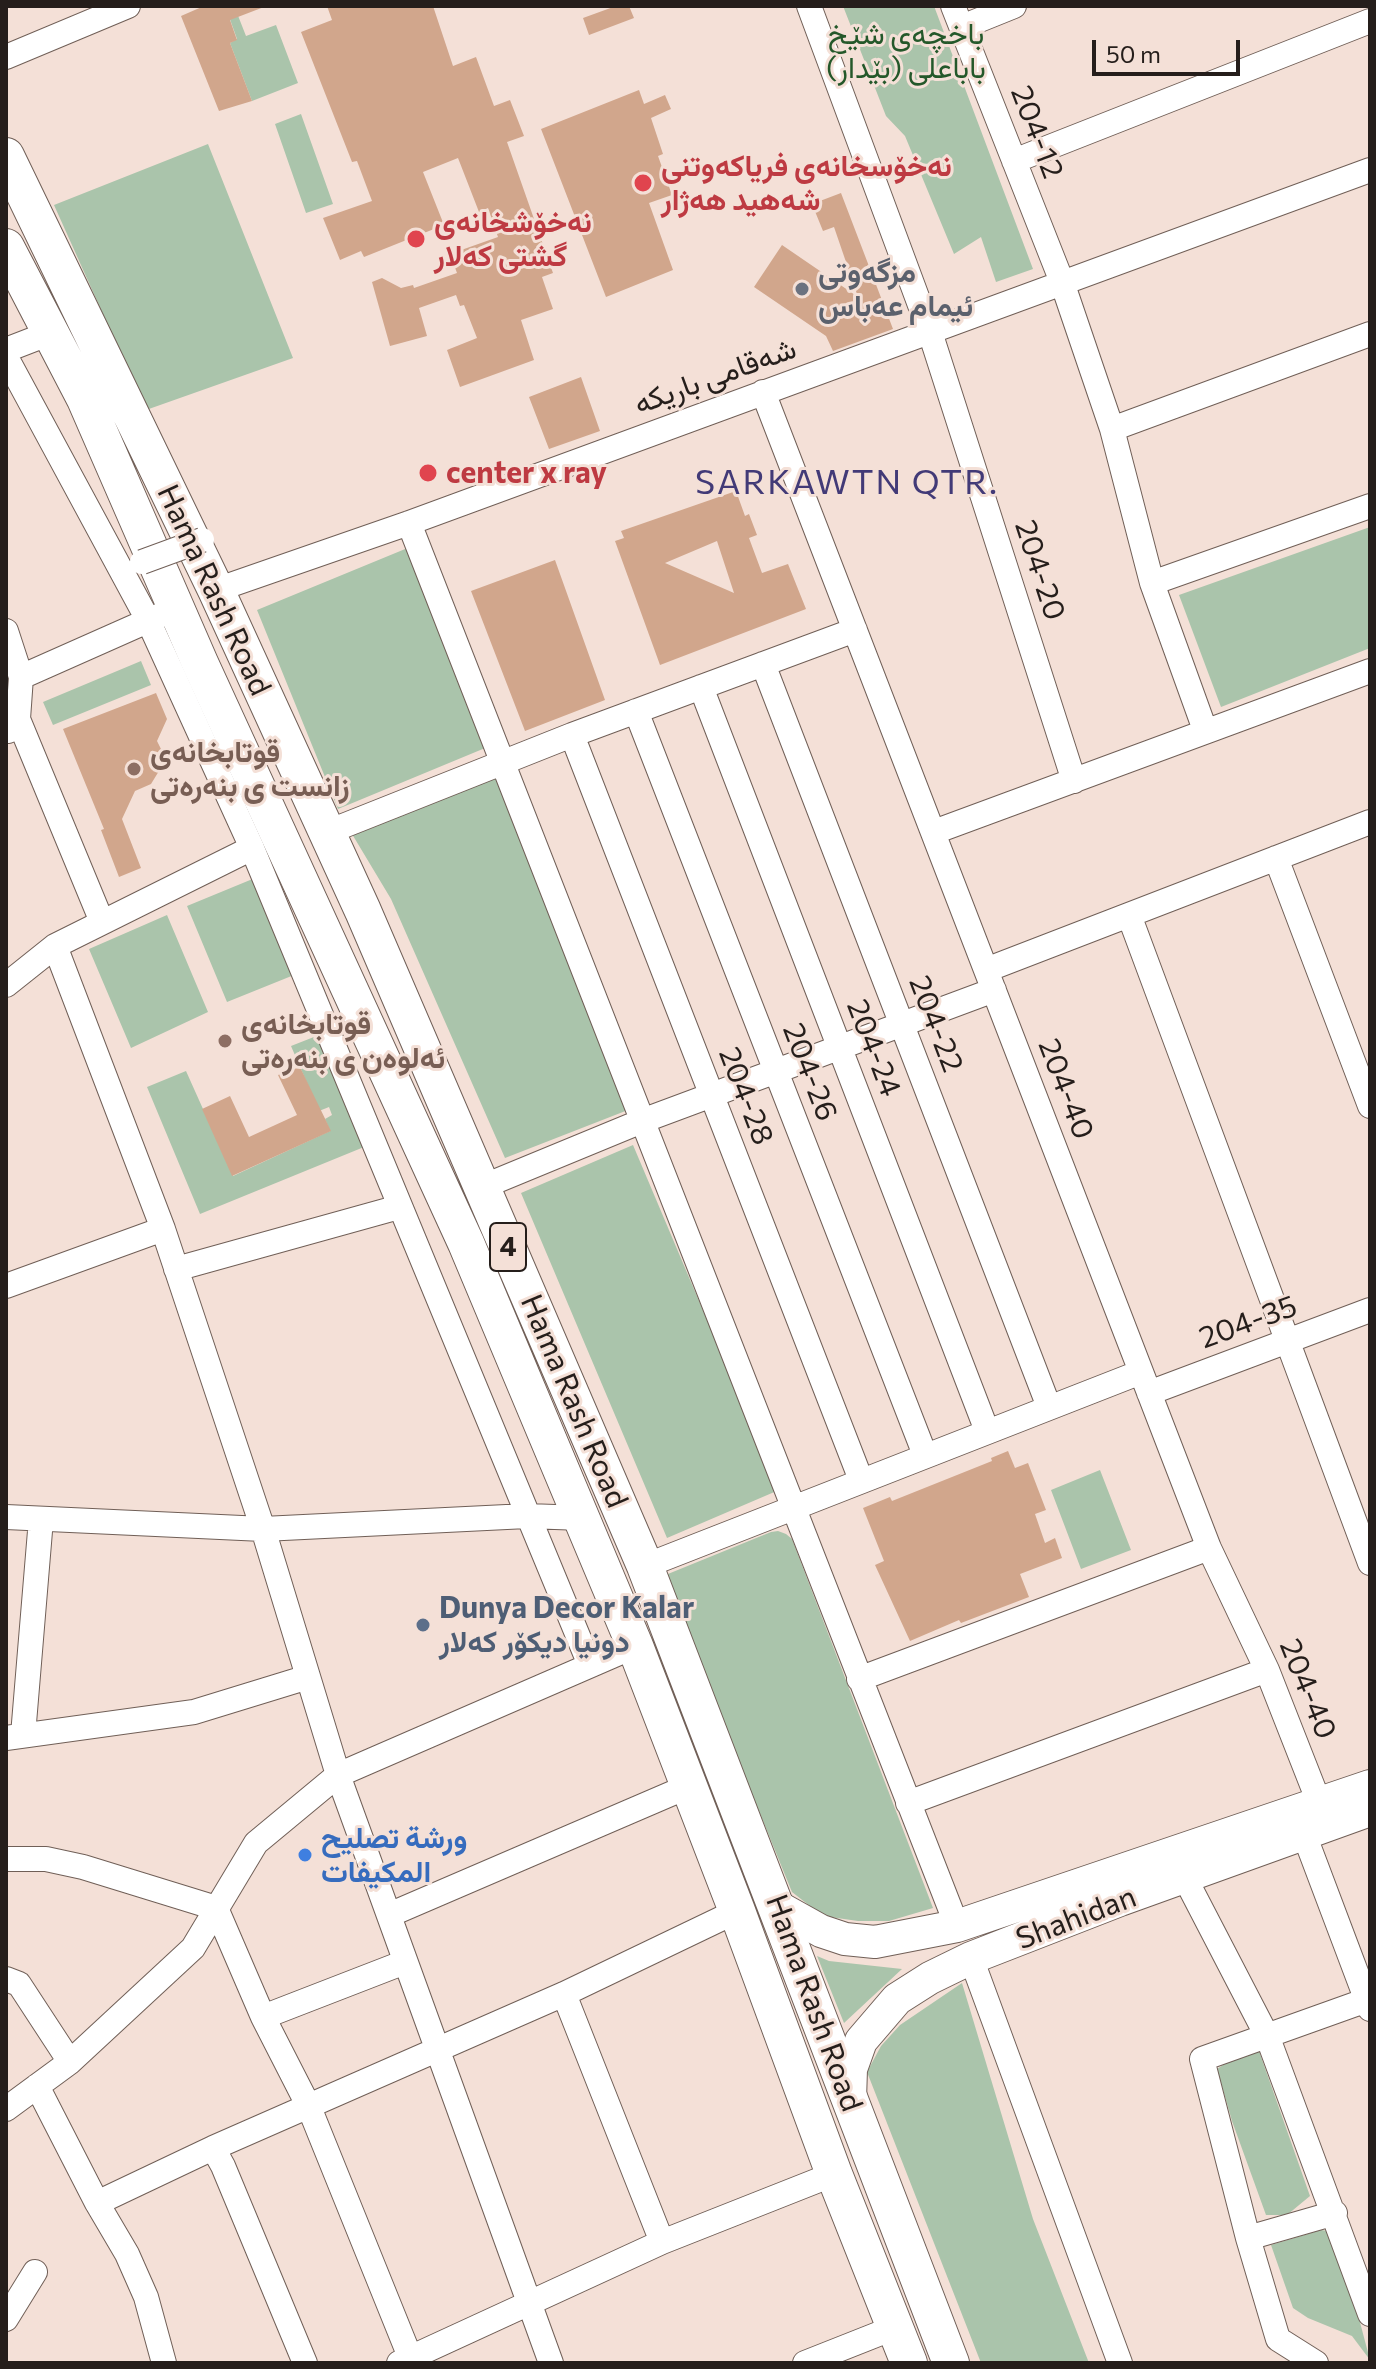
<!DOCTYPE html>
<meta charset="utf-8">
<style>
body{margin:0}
#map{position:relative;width:1376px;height:2369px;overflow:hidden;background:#f4e0d7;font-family:Commissioner,sans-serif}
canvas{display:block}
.frame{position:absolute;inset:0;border:8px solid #251e1b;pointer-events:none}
.scale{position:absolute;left:1092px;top:40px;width:148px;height:36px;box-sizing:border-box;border:4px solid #251e1b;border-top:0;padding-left:10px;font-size:24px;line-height:28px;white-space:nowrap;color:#251e1b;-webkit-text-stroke:6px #f4e0d7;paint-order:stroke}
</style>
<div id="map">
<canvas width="1376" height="2369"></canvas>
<div class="frame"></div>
<div class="scale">50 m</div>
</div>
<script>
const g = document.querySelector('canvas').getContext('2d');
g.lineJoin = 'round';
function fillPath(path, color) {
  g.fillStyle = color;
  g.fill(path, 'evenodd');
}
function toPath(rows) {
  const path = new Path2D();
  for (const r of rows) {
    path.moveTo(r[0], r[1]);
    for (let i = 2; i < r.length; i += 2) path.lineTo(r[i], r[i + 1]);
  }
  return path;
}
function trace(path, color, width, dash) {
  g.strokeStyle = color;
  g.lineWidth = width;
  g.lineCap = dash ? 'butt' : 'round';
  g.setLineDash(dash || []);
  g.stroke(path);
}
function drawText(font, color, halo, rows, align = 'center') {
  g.font = font + ' Commissioner,Vazirmatn,sans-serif';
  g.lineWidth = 6;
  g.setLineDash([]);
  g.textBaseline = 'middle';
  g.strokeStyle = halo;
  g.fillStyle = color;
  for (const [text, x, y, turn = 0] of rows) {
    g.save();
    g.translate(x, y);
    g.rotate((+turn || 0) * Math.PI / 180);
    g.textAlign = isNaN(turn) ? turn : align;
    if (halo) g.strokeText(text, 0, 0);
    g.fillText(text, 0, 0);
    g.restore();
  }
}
fillPath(toPath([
 [843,6,934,6,1033,269,996,282,981,237,954,254,905,136,886,116],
 [235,8,246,36,276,25,298,83,252,101,230,43,237,39,227,11],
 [301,114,333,204,306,213,275,124],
 [208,144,293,358,146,410,54,205],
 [1370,527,1370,648,1221,707,1179,595],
 [410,547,490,746,338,809,257,610],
 [141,661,151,685,53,725,43,702],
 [500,776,628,1110,505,1158,391,899,352,834],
 [255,878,294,975,227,1002,187,906],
 [167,915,208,1012,131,1048,89,949],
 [319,1035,364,1147,200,1214,147,1087,186,1071,233,1176,330,1131,325,1119,332,1115,329,1107,319,1111,291,1046],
 [633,1145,779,1490,667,1538,521,1193],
 [1100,1470,1131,1550,1081,1569,1051,1490],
 [778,1531,786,1534,792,1539,933,1908,889,1921,858,1921,830,1917,815,1910,792,1892,663,1576,771,1532],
 [817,1956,829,1961,902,1969,844,2023],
 [962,1983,1033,2219,1089,2363,981,2363,867,2072,881,2046,900,2025],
 [1259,2051,1310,2196,1287,2215,1266,2215,1232,2121,1217,2069,1232,2059],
 [1321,2230,1336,2232,1370,2360,1352,2336,1308,2318,1293,2308,1271,2245]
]), '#aac4ab');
fillPath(toPath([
 [204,6,264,7,230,20,237,40,230,43,252,101,219,111,181,16],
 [327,6,433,6,453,66,476,57,494,106,510,100,524,136,507,142,553,273,542,277,553,309,521,320,534,360,460,387,447,350,477,338,464,305,460,306,456,295,419,308,427,336,390,346,372,282,382,278,401,288,413,285,414,288,457,273,450,254,498,237,488,208,479,212,458,158,423,172,444,225,364,257,361,251,340,260,323,218,372,201,357,161,352,162,301,32,332,20],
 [616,6,629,6,634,18,589,35,583,18],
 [639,90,644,104,665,95,671,109,651,118,663,154,658,156,672,195,649,203,673,270,606,297,541,129],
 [841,193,893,329,833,351,826,336,754,287,782,245,858,297,834,227,823,231,812,204],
 [581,377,600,431,549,449,529,397],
 [736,491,745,516,749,514,757,535,749,538,762,573,788,564,806,609,660,665,615,541,624,538,621,531],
 [717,541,734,593,665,563],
 [555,560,605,700,525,731,471,591],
 [156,693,167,719,157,741,163,753,162,766,151,784,135,791,122,819,141,868,119,877,101,830,104,829,63,729],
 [300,1067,331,1131,232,1176,202,1109,230,1096,249,1137,297,1115,278,1075],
 [1008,1451,1015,1468,1028,1463,1046,1510,1035,1514,1045,1543,1055,1538,1062,1558,1020,1574,1029,1597,961,1623,959,1620,910,1641,875,1565,884,1561,863,1508,890,1497,892,1501,992,1461,991,1458]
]), '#d1a68c');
const minor = toPath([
 [809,6,930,332,1074,781],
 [953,6,1062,282,1112,429,1152,583,1205,730],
 [962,27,1014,6],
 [6,57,128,6],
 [1014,161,1370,21],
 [6,350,50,333],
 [6,357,148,620,252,848,590,1665],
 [763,392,1209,1548,1267,1670,1320,1805],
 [1112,429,1370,334],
 [409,523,957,1926],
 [1152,583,1370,506],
 [216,590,409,523,1370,170],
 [6,631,21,677,18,719,8,731],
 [763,664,1049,1407],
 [21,677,163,614],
 [701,687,987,1431],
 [636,711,925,1455],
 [6,722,18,719,102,922],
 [572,735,861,1480],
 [934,832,1370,671],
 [328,834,343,826,572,735,855,630],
 [1276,858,1370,1106],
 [1129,915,1370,1563],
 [55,946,163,1229,263,1529,338,1775,551,2363],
 [986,970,1370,822],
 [6,985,55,946,252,848],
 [482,1187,642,1121,994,990],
 [176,1269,399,1207],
 [6,1286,163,1229],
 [1149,1393,1370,1310],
 [6,1517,263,1529,527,1516,583,1518],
 [645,1566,1141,1372],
 [859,1679,1209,1548],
 [23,1735,41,1519],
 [6,1738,194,1712,308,1677],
 [908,1803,1267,1670],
 [1304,1834,1370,2009],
 [6,1859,46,1859,83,1867,216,1908,263,2017,309,2107,410,2357],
 [1185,1878,1268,2038,1370,2314],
 [389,1915,689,1786],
 [971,1958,1120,2363],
 [6,1979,19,1984,70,2062],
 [564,1994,662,2242],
 [263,2017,405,1962],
 [37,2086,97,2203,127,2254,146,2297,164,2363],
 [6,2109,70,2062,193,1948,256,1843,338,1775,635,1646],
 [213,2148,223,2166,305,2363],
 [97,2203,213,2148,564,1994,737,1911],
 [1248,2238,1335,2213],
 [6,2319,35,2272],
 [399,2363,662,2242,834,2174],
 [805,2363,896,2327],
 [1316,2363,1278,2339,1248,2238,1202,2059,1367,2000]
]);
const major = toPath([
 [778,1907,821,1931,845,1939,875,1942,957,1926,1370,1786],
 [850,2100,851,2069,861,2041,897,1999,930,1978,971,1958,1120,1900,1370,1810]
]);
const highway = toPath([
 [6,156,216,590,363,911,645,1566,951,2363],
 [6,247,85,399,200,663,466,1243,635,1646,737,1911,834,2174,909,2363]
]);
trace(minor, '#705f57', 26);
trace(major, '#705f57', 34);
trace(highway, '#705f57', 38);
trace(minor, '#fff', 24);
trace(major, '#fff', 32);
trace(highway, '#fff', 36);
const minorBridge = toPath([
 [142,562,202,540]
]);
trace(minorBridge, '#705f57', 26, []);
trace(minorBridge, '#fff', 24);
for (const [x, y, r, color] of [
 [643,183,10,"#e0444e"],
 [416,239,10,"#e0444e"],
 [802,289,8,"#6b7280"],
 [428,473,10,"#e0444e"],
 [134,769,8,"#8d6e63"],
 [225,1041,8,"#8d6e63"],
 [423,1625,8,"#5c6f8a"],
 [305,1855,8,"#3f7fe0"]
]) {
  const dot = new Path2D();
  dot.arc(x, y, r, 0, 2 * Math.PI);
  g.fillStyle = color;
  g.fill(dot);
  trace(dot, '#f4e0d7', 3);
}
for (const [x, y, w] of [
 [508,1247,36]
]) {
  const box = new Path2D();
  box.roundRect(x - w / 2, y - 24, w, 48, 6);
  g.fillStyle = '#f4e0d7';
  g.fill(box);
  trace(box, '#251e1b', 2);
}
drawText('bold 28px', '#251e1b', null, [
 ["4",508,1247]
]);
drawText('30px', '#24582a', '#f4e0d7', [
 ["باخچەی شێخ",906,34],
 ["باباعلی (بێدار)",906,68]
]);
drawText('30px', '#251e1b', '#f4e0d7', [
 ["204-12",1037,132,69],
 ["شەقامی باریکە",715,376,-20],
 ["204-20",1040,570,72],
 ["Hama Rash Road",214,590,65],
 ["204-22",936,1024,69],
 ["204-24",874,1048,69],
 ["204-26",810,1072,69],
 ["204-40",1066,1089,69],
 ["204-28",746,1096,69],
 ["204-35",1248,1322,-20],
 ["Hama Rash Road",574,1401,67],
 ["204-40",1308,1689,68],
 ["Shahidan",1076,1918,-21],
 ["Hama Rash Road",814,2003,70]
]);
drawText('bold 30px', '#be3a42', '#f4e0d7', [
 ["نەخۆسخانەی فریاکەوتنی",661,166],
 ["شەهید هەژار",661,200],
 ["نەخۆشخانەی",434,222],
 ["گشتی کەلار",434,256],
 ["center x ray",446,473]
], 'left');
drawText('bold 30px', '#5b616d', '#f4e0d7', [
 ["مزگەوتی",818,272],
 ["ئیمام عەباس",818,306]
], 'left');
drawText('bold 30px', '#785e54', '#f4e0d7', [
 ["قوتابخانەی",150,752],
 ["زانست ی بنەرەتی",150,786],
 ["قوتابخانەی",241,1024],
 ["ئەلوەن ی بنەرەتی",241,1058]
], 'left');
drawText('bold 30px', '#4e5e75', '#f4e0d7', [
 ["Dunya Decor Kalar",439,1608],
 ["دونیا دیکۆر کەلار",439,1642]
], 'left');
drawText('bold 30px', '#366cbe', '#f4e0d7', [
 ["ورشة تصليح",321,1838],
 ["المكيفات",321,1872]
], 'left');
g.letterSpacing = '2px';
drawText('34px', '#423a77', '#f4e0d7', [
 ["SARKAWTN QTR.",847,483]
]);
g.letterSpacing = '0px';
</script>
